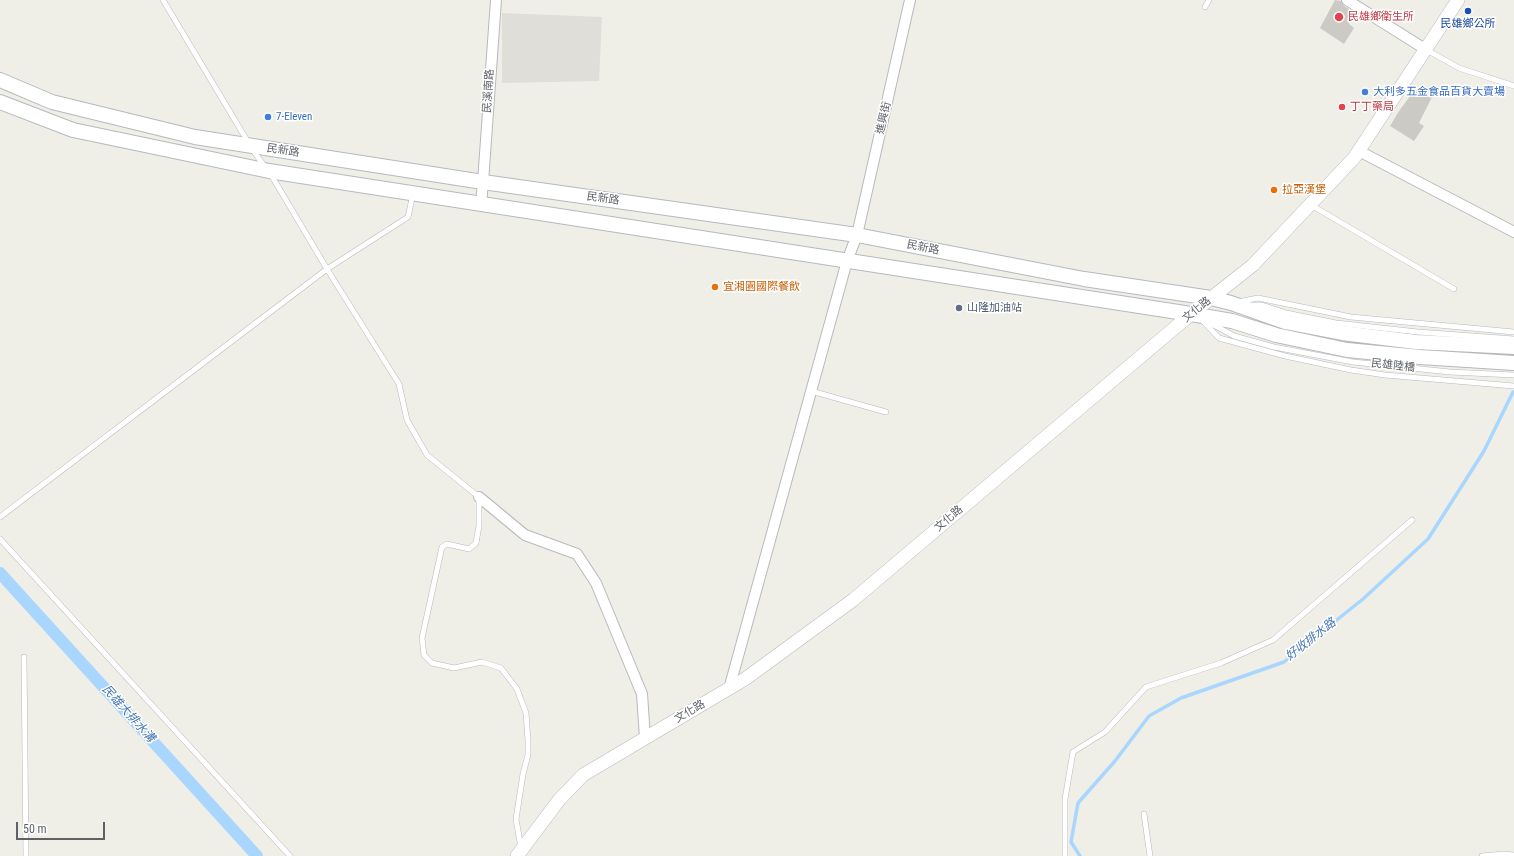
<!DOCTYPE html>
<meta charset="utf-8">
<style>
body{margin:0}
#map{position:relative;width:1514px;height:856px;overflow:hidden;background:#f0efe7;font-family:"Roboto Condensed",sans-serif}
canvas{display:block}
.scale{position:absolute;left:16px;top:822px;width:89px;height:18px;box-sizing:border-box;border:2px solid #5e6267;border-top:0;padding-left:5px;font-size:12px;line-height:14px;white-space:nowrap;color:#5e6267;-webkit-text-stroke:3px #fff;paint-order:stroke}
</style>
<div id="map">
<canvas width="1514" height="856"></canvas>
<div class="scale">50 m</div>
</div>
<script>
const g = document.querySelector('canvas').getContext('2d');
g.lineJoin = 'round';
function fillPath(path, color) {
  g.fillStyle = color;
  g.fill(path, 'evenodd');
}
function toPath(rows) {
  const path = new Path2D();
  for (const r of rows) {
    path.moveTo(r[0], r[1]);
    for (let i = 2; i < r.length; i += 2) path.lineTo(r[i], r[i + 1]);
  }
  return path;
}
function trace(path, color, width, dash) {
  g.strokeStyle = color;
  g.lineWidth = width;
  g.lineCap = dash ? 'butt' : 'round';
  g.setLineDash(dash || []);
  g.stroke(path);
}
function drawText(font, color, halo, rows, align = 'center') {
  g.font = font + ' "Roboto Condensed","Noto Sans TC",sans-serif';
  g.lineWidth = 3;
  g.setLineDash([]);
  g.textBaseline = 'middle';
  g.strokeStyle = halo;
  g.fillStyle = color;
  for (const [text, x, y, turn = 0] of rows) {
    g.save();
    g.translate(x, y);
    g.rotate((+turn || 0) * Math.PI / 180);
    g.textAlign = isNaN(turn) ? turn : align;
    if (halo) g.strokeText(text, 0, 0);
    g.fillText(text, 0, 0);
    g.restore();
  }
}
fillPath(toPath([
 [502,13,602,17,599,81,502,83]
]), '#dfded9');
trace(toPath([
 [1080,856,1071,842,1078,803,1115,761,1149,716,1181,698,1284,662,1363,599,1428,539,1484,451,1513,392]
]), '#a9d6fe', 3.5);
trace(toPath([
 [0,573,257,856]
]), '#a9d6fe', 12);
fillPath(toPath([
 [1335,0,1341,1,1344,6,1355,13,1349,24,1354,28,1344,44,1320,28],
 [1416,88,1432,97,1419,123,1424,126,1414,141,1390,126,1399,111]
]), '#cccac4');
const service = toPath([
 [163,0,248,142],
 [1205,7,1209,0],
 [1425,49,1459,68,1514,86],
 [252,149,265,167],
 [270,173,327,269,399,384,407,420,427,455,479,497,479,526,476,543,469,549,447,544,442,547,422,638,424,655,432,663,454,668,482,662,501,668,517,689,526,713,528,740,528,755,523,774,516,819,521,848],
 [1311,205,1454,289],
 [1238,302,1258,298,1351,317,1514,332],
 [1252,305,1262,305,1286,313,1336,323,1418,332,1514,339],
 [1202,320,1219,338,1285,356,1351,370,1385,375,1514,386],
 [1210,323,1234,336,1274,347,1353,362,1450,372,1514,375],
 [811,391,886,412],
 [0,517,327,269,408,217,413,194],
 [0,539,290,856],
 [24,657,26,856],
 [1144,814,1150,856],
 [1065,856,1065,799,1073,752,1105,732,1146,687,1221,663,1273,640,1412,520],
 [1482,856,1504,854,1514,855]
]);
const minor = toPath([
 [1347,0,1425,49],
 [1359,151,1514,232],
 [481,204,483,182,496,0],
 [479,497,525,535,577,554,596,583,642,694,645,738],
 [729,689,847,261,857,235,910,0]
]);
const tertiary = toPath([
 [517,856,559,800,583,775,745,679,853,600,1191,314,1253,265,1354,158,1458,0]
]);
const secondary = toPath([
 [0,80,52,102,195,137,483,182,857,235,1084,279,1211,298,1231,303,1285,322,1342,333,1416,342,1514,347],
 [0,102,73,130,269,171,1191,314,1232,321,1276,335,1347,350,1420,357,1514,363]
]);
trace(service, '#b7b9bd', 6);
trace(minor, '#b7b9bd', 12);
trace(tertiary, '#b7b9bd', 14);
trace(secondary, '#b5b9be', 16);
trace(service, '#fff', 5);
trace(minor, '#fff', 10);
trace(tertiary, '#fff', 13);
trace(secondary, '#fff', 14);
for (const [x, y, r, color] of [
 [1468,11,4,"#1a4fb4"],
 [1339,17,5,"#e0444e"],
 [1365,92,4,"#3f7fe0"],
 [1342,107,4,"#e0444e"],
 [268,117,4,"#3f7fe0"],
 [1274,190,4,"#e8710a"],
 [715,287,4,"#e8710a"],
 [959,308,4,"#5c6f8a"]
]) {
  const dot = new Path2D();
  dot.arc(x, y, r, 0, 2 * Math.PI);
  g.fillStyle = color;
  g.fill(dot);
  trace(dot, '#fff', 1.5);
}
drawText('11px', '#be3a42', '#fff', [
 ["民雄鄉衛生所",1348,17],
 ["丁丁藥局",1350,107]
], 'left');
drawText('11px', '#164399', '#fff', [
 ["民雄鄉公所",1468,24]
]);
drawText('11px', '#5e6267', '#fff', [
 ["民溪南路",489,91,-86],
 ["進興街",884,118,-77],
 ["民新路",283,151,9],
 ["民新路",603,199,8],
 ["民新路",923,248,11],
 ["文化路",1197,310,-39],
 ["民雄陸橋",1393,366,6],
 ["文化路",949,519,-40],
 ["文化路",690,712,-31]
]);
drawText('11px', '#366cbe', '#fff', [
 ["大利多五金食品百貨大賣場",1373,92],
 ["7-Eleven",276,117]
], 'left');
drawText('11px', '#c56008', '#fff', [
 ["拉亞漢堡",1282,190],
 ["宜湘園國際餐飲",723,287]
], 'left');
drawText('11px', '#4e5e75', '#fff', [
 ["山隆加油站",967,308]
], 'left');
drawText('italic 12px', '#4476b2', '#fff', [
 ["好收排水路",1311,640,-38],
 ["民雄大排水溝",128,714,48]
]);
</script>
